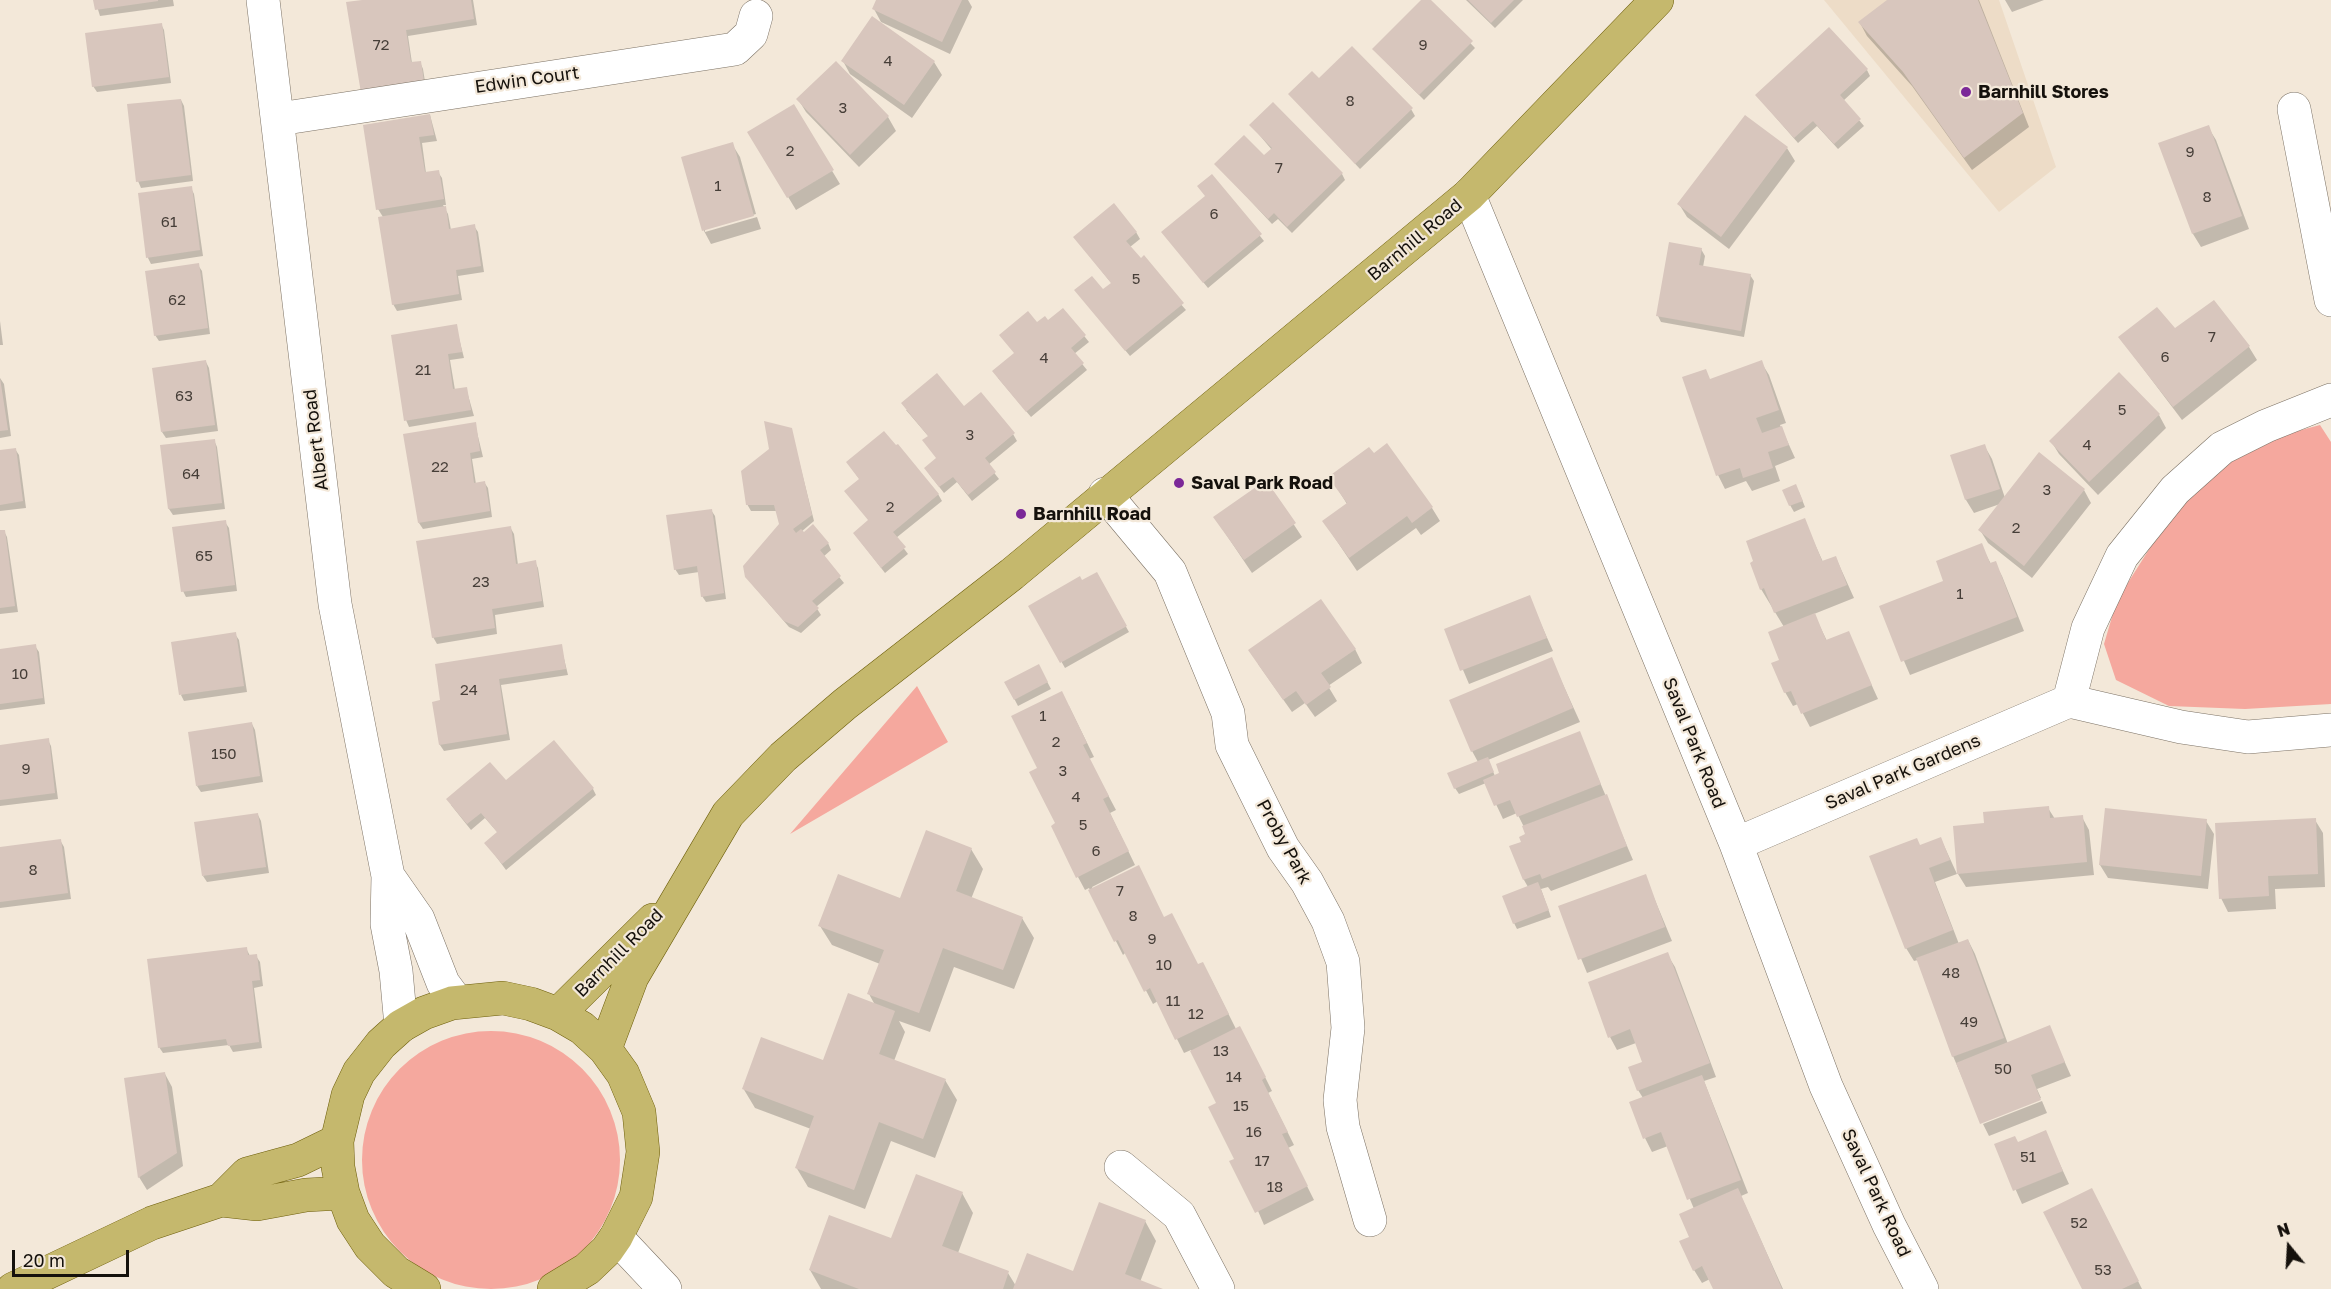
<!DOCTYPE html>
<style>
body{margin:0}
#map{position:relative;width:2331px;height:1289px;overflow:hidden;background:#f3e8d9;font-family:"Golos Text",sans-serif}
canvas{display:block}
.north{position:absolute;left:2259px;top:1217px;width:60px;height:60px;-webkit-text-stroke:4px #f3e8d9;paint-order:stroke;rotate:342deg;font-size:16px;font-weight:700;line-height:24px;text-align:center;color:#15110c}
.north::after{content:'';display:block;margin:auto;width:21px;height:27px;background:#15110c;clip-path:polygon(50% 0,100% 100%,50% 72%,0 100%)}
.scale{position:absolute;left:12px;top:1250px;width:117px;height:27px;box-sizing:border-box;border:3px solid #15110c;border-top:0;padding-left:8px;font-size:18px;line-height:21px;white-space:nowrap;color:#15110c;-webkit-text-stroke:4px #f3e8d9;paint-order:stroke}
</style>
<div id="map">
<canvas width="2331" height="1289"></canvas>
<div class="north">N</div>
<div class="scale">20 m</div>
</div>
<script>
const g = document.querySelector('canvas').getContext('2d');
g.lineJoin = 'round';
function fillPath(path, color) {
  g.fillStyle = color;
  g.fill(path, 'evenodd');
}
function toPath(rows) {
  const path = new Path2D();
  for (const r of rows) {
    if (r.length === 3) {
      path.moveTo(r[0] + r[2], r[1]);
      path.arc(r[0], r[1], r[2], 0, 2 * Math.PI);
      continue;
    }
    path.moveTo(r[0], r[1]);
    for (let i = 2; i < r.length; i += 2) path.lineTo(r[i], r[i + 1]);
  }
  return path;
}
function trace(path, color, width, dash) {
  g.strokeStyle = color;
  g.lineWidth = width;
  g.lineCap = dash ? 'butt' : 'round';
  g.setLineDash(dash || []);
  g.stroke(path);
}
function drawText(font, color, halo, rows, align = 'center') {
  g.font = font + ' "Golos Text",sans-serif';
  g.lineWidth = 4.5;
  g.setLineDash([]);
  g.textBaseline = 'middle';
  g.strokeStyle = halo;
  g.fillStyle = color;
  for (const [text, x, y, turn = 0] of rows) {
    g.save();
    g.translate(x, y);
    g.rotate((+turn || 0) * Math.PI / 180);
    g.textAlign = isNaN(turn) ? turn : align;
    if (halo) g.strokeText(text, 0, 0);
    g.fillText(text, 0, 0);
    g.restore();
  }
}
fillPath(toPath([
 [1824,0,1999,0,2056,167,1999,212]
]), '#eddcc7');
fillPath(toPath([
 [2320,425,2331,442,2331,704,2245,709,2169,706,2116,680,2104,644,2117,600,2167,521,2222,466,2275,437],
 [917,686,948,742,790,834],
 [491,1160,129]
]), '#f5a89e');
fillPath(toPath([
 [95,0,173,0,174,6,100,16],
 [371,0,473,0,477,25,408,36,412,63,420,62,423,69,426,88],
 [878,0,968,0,972,7,950,54,881,22,874,9],
 [1423,0,1429,0,1475,48,1424,100,1374,50],
 [1466,0,1523,0,1495,28],
 [1890,0,1979,0,2029,127,1972,170,1912,86,1867,36,1860,23],
 [2005,0,2044,0,2012,12],
 [872,19,934,62,942,75,912,118,850,74,843,61],
 [161,24,164,30,171,83,97,92,93,86],
 [835,63,888,117,896,131,859,167,806,112,798,99],
 [1867,70,1870,76,1843,101,1864,126,1838,149,1817,126,1798,143,1757,96],
 [1319,80,1411,109,1415,116,1360,169,1290,94],
 [181,100,184,106,193,181,141,188,138,181],
 [793,106,840,184,796,210,749,132],
 [430,115,437,141,422,143,426,173,438,172,442,178,446,205,443,205,448,214,451,230,474,226,478,232,484,272,458,276,462,300,397,311,393,304,383,217,378,209],
 [1251,125,1342,174,1345,180,1292,233,1278,219,1272,224,1216,164,1264,158,1272,150],
 [2208,127,2216,140,2249,229,2201,247,2193,234,2160,144],
 [732,144,740,157,756,214,705,229,705,232,757,217,761,229,711,244,704,231,682,158],
 [1787,148,1795,161,1729,249,1687,217,1679,204],
 [1212,176,1264,241,1208,288,1167,238,1206,197],
 [191,188,194,194,203,256,151,264,148,258,139,194],
 [1136,232,1140,239,1130,247,1186,310,1130,356,1080,296,1102,292,1112,284,1075,238],
 [1701,249,1705,256,1703,267,1750,275,1754,281,1744,337,1661,322,1658,316],
 [198,265,202,271,210,334,159,341,155,335],
 [1063,310,1089,342,1074,354,1087,370,1031,417,998,378,1037,325,1048,322],
 [0,321,3,345,0,345],
 [456,326,464,358,450,360,455,390,466,388,474,416,409,427,406,420],
 [2174,330,2249,347,2257,360,2182,420,2120,338],
 [206,362,209,368,218,431,166,438,162,432],
 [1761,362,1769,375,1786,423,1780,425,1795,458,1775,466,1780,481,1752,491,1746,481,1725,489,1718,475,1710,380],
 [0,378,4,384,11,436,0,438],
 [964,408,1013,434,1017,441,988,465,999,479,972,501,957,482,944,493,929,474,937,459,929,437,906,410],
 [2159,415,2166,428,2098,495,2059,454,2051,441],
 [475,424,483,457,472,459,476,484,484,482,488,488,492,517,423,529,419,523],
 [791,429,814,521,801,532,828,543,831,550,823,557,844,583,816,607,821,615,801,633,789,627,751,583,780,524,777,511,751,511,747,504,770,449],
 [214,440,217,447,225,509,173,515,169,509,162,446],
 [1984,445,1992,459,2005,498,2084,490,2091,503,2032,578,1988,543,1980,530,2000,504,1974,513,1966,500,1952,456],
 [15,449,19,455,26,508,0,511,0,451],
 [848,463,938,494,942,501,896,538,908,554,885,573,854,533,869,521,860,480],
 [1330,477,1432,508,1440,521,1421,535,1416,528,1357,571,1324,522,1347,504],
 [1266,482,1302,537,1252,573,1215,518],
 [1799,492,1805,507,1794,512,1790,505],
 [711,510,715,516,726,599,706,602,702,596,699,572,679,575,675,569],
 [1804,520,1823,562,1836,558,1854,598,1814,614,1827,641,1848,633,1878,699,1810,727,1798,704,1793,706,1785,692,1781,660,1784,627,1761,589],
 [225,522,229,528,237,591,186,597,183,591],
 [510,527,514,534,518,565,535,562,538,568,544,607,495,615,497,634,437,644,433,637],
 [4,531,7,537,18,612,0,614,0,532],
 [1981,545,1991,564,1995,563,2002,576,2024,631,1910,675,1881,607,1945,582],
 [1096,574,1129,632,1065,668,1030,606],
 [1529,597,1553,651,1469,684,1446,630],
 [235,634,239,640,247,692,184,701,181,695],
 [35,646,39,652,45,704,0,710,0,650],
 [561,646,568,675,501,685,510,740,444,751,440,745,434,703],
 [1355,649,1362,663,1328,686,1337,701,1315,717,1305,703,1292,712,1258,664],
 [1551,658,1580,722,1488,760,1495,776,1579,733,1633,860,1551,891,1548,887,1541,889,1551,917,1517,929,1514,923,1528,887,1524,880,1523,842,1526,835,1524,827,1517,813,1503,819,1486,783,1459,794,1455,788,1478,762,1472,751],
 [1039,666,1051,689,1018,706,1006,683],
 [1069,706,1094,757,1089,759,1116,810,1110,813,1135,865,1092,887,1093,889,1165,918,1198,966,1210,977,1236,1029,1247,1041,1272,1091,1268,1093,1294,1145,1288,1148,1314,1200,1264,1225,1236,1159,1218,1104,1191,1050,1184,1053,1158,1001,1153,1004,1126,952,1123,955,1089,888,1085,890,1078,877,1057,824,1039,769],
 [252,724,255,730,263,782,201,792,197,786],
 [48,740,51,746,58,799,0,806,0,747],
 [506,782,593,789,596,795,506,870,486,843,498,833,485,818,471,830,451,805],
 [2048,808,2055,819,2082,817,2089,830,2094,875,1966,887,1958,874,1986,824],
 [258,815,261,821,269,873,207,882,203,876],
 [2315,820,2323,833,2325,887,2275,889,2276,909,2228,912,2221,898],
 [2206,821,2214,834,2208,889,2108,878,2100,865],
 [1941,839,1957,874,1935,882,1959,944,1968,940,1975,954,2008,1044,2049,1027,2071,1076,2037,1089,2041,1098,1981,1122,1953,1056,1918,960,1914,961,1906,948,1920,847],
 [60,840,64,847,71,899,0,908,0,849],
 [971,849,983,869,971,899,1022,918,1034,938,1014,989,954,967,930,1032,899,1021,905,1032,894,1061,945,1080,957,1100,935,1158,891,1141,865,1209,808,1187,796,1167,811,1129,755,1108,743,1088,824,1062,875,1005,869,994,880,964,832,945,820,926,901,900],
 [1645,876,1672,941,1587,973,1560,907],
 [246,948,250,956,256,956,260,962,263,986,254,988,262,1048,233,1052,229,1045,163,1053,159,1047],
 [1667,954,1675,967,1716,1077,1704,1081,1748,1193,1741,1196,1783,1289,1714,1289,1710,1279,1702,1283,1694,1270,1691,1238,1694,1209,1668,1146,1652,1152,1645,1138,1643,1098,1638,1090,1644,1063,1636,1043,1617,1050,1610,1037],
 [165,1074,172,1087,183,1166,147,1190,139,1177],
 [2042,1101,2047,1113,1989,1136,1983,1124],
 [2045,1132,2069,1184,2022,1204,1996,1145,2018,1143],
 [962,1193,973,1213,958,1253,1008,1273,1016,1286,1073,1273,1145,1221,1156,1241,1140,1282,1159,1289,821,1289,810,1270,892,1240],
 [2099,1203,2142,1289,2084,1289]
]), '#0003');
fillPath(toPath([
 [93,0,158,0,158,1,95,10],
 [362,0,471,0,474,19,406,30,411,62,421,61,424,82,361,93,346,2],
 [876,0,962,0,942,42,872,9],
 [1421,0,1431,0,1473,41,1419,95,1372,49],
 [1468,0,1514,0,1491,23],
 [1887,0,1978,0,2023,113,1964,158,1903,72,1858,22],
 [872,16,935,61,904,105,841,61],
 [162,23,169,77,92,87,85,33],
 [1829,27,1868,69,1840,95,1861,119,1834,144,1813,121,1794,138,1755,95],
 [1352,46,1413,108,1355,164,1288,94,1312,71,1319,78],
 [836,61,889,116,850,155,796,99],
 [181,99,191,175,136,182,127,104],
 [1273,102,1343,173,1287,227,1274,213,1268,219,1214,164,1244,135,1264,155,1272,148,1249,125],
 [794,104,834,170,787,198,747,132],
 [430,114,434,135,419,137,425,172,439,170,444,199,376,210,363,125],
 [1745,115,1788,147,1721,237,1677,204],
 [2209,125,2242,216,2192,234,2158,143],
 [733,142,754,216,702,231,681,157],
 [1212,174,1262,234,1203,283,1161,232,1205,196,1197,186],
 [192,186,200,250,146,258,138,193],
 [1114,203,1137,232,1126,241,1141,258,1144,255,1184,303,1125,351,1074,290,1092,276,1103,289,1111,283,1073,237],
 [446,206,449,229,475,224,481,266,456,270,459,294,392,305,378,217],
 [1669,242,1702,248,1699,265,1751,274,1741,331,1656,316],
 [199,263,208,328,154,336,145,271],
 [2214,300,2250,346,2173,407,2118,337,2157,307,2175,328],
 [1063,308,1086,335,1071,348,1084,363,1026,412,992,371,1014,353,999,335,1028,311,1037,322,1045,316,1048,320],
 [457,324,462,352,448,354,453,389,467,387,471,410,404,421,391,335],
 [206,360,215,425,161,432,152,368],
 [1762,360,1779,410,1756,418,1762,433,1782,426,1789,445,1768,452,1773,468,1743,478,1740,468,1716,476,1682,377,1706,369,1710,379],
 [2119,372,2160,414,2089,482,2049,441],
 [937,373,964,406,981,392,1015,433,985,458,996,472,968,495,953,477,939,487,924,468,936,458,922,440,928,436,901,403],
 [0,378,8,430,0,431],
 [764,421,792,428,812,515,793,529,796,533,801,529,804,532,813,524,829,543,820,550,841,576,812,601,819,608,798,627,784,621,745,577,743,566,779,524,774,505,746,505,741,471,769,449],
 [476,422,480,451,470,453,474,483,485,481,490,511,418,523,403,434],
 [884,431,896,445,898,444,939,494,893,532,906,547,881,568,853,533,868,520,844,491,859,479,846,462],
 [215,439,222,503,168,509,160,445],
 [1387,443,1433,507,1412,523,1407,516,1349,558,1322,521,1347,503,1328,477,1369,447,1374,453],
 [1985,444,2000,489,1965,500,1950,455],
 [16,448,23,501,0,505,0,450],
 [2039,452,2085,489,2024,566,1978,530],
 [1266,480,1296,523,1244,560,1213,517],
 [1796,484,1803,501,1789,506,1782,490],
 [712,509,724,593,701,597,697,566,674,570,666,515],
 [1805,518,1822,561,1836,556,1847,585,1774,613,1764,588,1760,590,1750,563,1753,561,1746,541],
 [226,520,235,585,181,592,172,527],
 [511,526,516,564,536,560,542,601,492,609,495,628,432,638,416,541],
 [0,530,5,530,15,606,0,608],
 [1982,543,1990,563,1996,561,2017,617,1901,662,1879,606,1943,581,1936,561],
 [1097,572,1127,626,1060,663,1028,606,1080,576,1082,580],
 [1530,595,1547,638,1460,671,1444,629],
 [1321,599,1356,649,1321,673,1331,687,1306,705,1296,691,1283,700,1248,650],
 [1815,613,1826,640,1849,631,1872,685,1801,714,1791,691,1784,693,1771,663,1779,660,1768,632],
 [236,632,244,686,179,695,171,642],
 [36,644,43,698,0,704,0,649],
 [562,644,566,669,499,679,507,734,439,745,432,702,440,700,435,664],
 [1552,657,1573,708,1471,752,1449,700],
 [1039,664,1048,682,1014,700,1004,682],
 [1062,691,1087,743,1083,745,1109,796,1103,799,1129,851,1076,878,1051,826,1055,823,1029,772,1037,768,1011,716],
 [252,722,260,776,196,786,188,732],
 [1580,731,1601,784,1517,817,1510,800,1494,806,1483,780,1499,773,1496,764],
 [49,738,55,793,0,800,0,745],
 [554,740,594,788,502,864,484,843,497,832,481,813,467,824,446,799,490,762,506,780],
 [1488,757,1494,772,1454,789,1447,773],
 [1607,794,1627,846,1542,879,1540,874,1523,880,1509,846,1521,842,1519,837,1525,834,1522,826],
 [2049,806,2050,818,2083,815,2087,862,1957,874,1953,826,1984,823,1983,812],
 [2105,808,2207,819,2201,876,2099,865],
 [258,813,266,867,202,876,194,822],
 [2316,818,2318,874,2268,876,2269,896,2219,899,2215,823],
 [926,830,972,848,956,891,1023,917,1003,970,943,948,919,1013,867,994,884,950,818,926,838,874,900,898],
 [1941,837,1950,860,1929,868,1953,930,1905,949,1869,856,1917,838,1920,845],
 [61,839,68,893,0,902,0,847],
 [1139,865,1164,917,1172,913,1198,964,1203,962,1229,1014,1175,1040,1150,988,1144,992,1118,940,1114,942,1088,890],
 [1646,874,1665,927,1578,960,1558,906],
 [1538,882,1549,910,1513,924,1502,896],
 [1968,939,2004,1038,1952,1057,1916,958],
 [247,947,248,955,257,954,260,980,252,981,259,1042,228,1046,226,1039,158,1048,147,959],
 [1668,952,1710,1063,1637,1091,1628,1067,1642,1062,1630,1029,1608,1038,1588,982],
 [848,993,895,1011,879,1054,946,1079,923,1139,879,1122,854,1190,795,1168,814,1116,742,1089,761,1037,823,1060],
 [2050,1025,2065,1062,2031,1075,2041,1100,1980,1124,1956,1063],
 [1240,1026,1266,1077,1262,1080,1288,1132,1282,1134,1308,1186,1255,1213,1229,1161,1234,1159,1208,1107,1216,1103,1190,1051],
 [165,1072,177,1153,138,1178,124,1078],
 [1702,1075,1741,1180,1687,1200,1661,1132,1643,1139,1629,1102],
 [2046,1130,2063,1171,2013,1191,1994,1144,2015,1136,2018,1142],
 [916,1174,963,1192,942,1246,1009,1271,1003,1289,859,1289,809,1270,829,1215,891,1238],
 [1738,1188,1762,1242,1782,1289,1713,1289,1702,1266,1693,1271,1679,1241,1689,1237,1679,1214],
 [2092,1188,2139,1281,2122,1289,2082,1289,2043,1212],
 [1099,1202,1146,1220,1125,1274,1163,1289,1013,1289,1027,1253,1073,1271]
]), '#d8c6bd');
const minor = toPath([
 [263,0,335,604,388,876,387,924,396,971,401,1026],
 [2294,109,2331,300],
 [279,119,735,49,751,34,756,16],
 [1469,195,1736,844,1826,1086,1889,1225,1922,1289],
 [1105,494,1170,572,1228,713,1232,745,1283,848,1307,882,1328,921,1343,962,1348,1028,1340,1100,1343,1127,1370,1220],
 [2069,701,2181,727,2248,737,2331,730],
 [1736,844,2069,701,2088,628,2122,556,2175,490,2222,448,2266,426,2331,400],
 [388,876,418,919,443,983,457,1002],
 [1121,1167,1179,1215,1218,1289],
 [616,1237,665,1289]
]);
const major = toPath([
 [558,1014,653,920],
 [605,1049,632,977,728,814,783,757,845,704,1012,574,1469,195,1657,0],
 [221,1200,257,1204,306,1195,343,1193],
 [13,1289,152,1223,221,1200,247,1174,298,1160,337,1141],
 [424,1289,396,1272,370,1246,353,1220,343,1193,338,1167,337,1141,348,1095,359,1072,381,1044,401,1026,424,1013,452,1003,503,998,531,1004,558,1014,582,1028,605,1049,623,1074,639,1112,643,1152,636,1197,616,1237,607,1250,587,1269,554,1289]
]);
trace(minor, '#7c7265', 34);
trace(major, '#6e5f0c', 34);
trace(minor, '#fff', 33);
trace(major, '#c5b86d', 33);
for (const [x, y, r, color] of [
 [1966,92,6,"#7b2898"],
 [1179,483,6,"#7b2898"],
 [1021,514,6,"#7b2898"]
]) {
  const dot = new Path2D();
  dot.arc(x, y, r, 0, 2 * Math.PI);
  g.fillStyle = color;
  g.fill(dot);
  trace(dot, '#f3e8d9', 2);
}
drawText('15px', '#463e38', null, [
 ["72",381,45],
 ["9",1423,45],
 ["4",888,61],
 ["8",1350,101],
 ["3",843,108],
 ["2",790,151],
 ["9",2190,152],
 ["7",1279,168],
 ["1",718,186],
 ["8",2207,197],
 ["6",1214,214],
 ["61",169,222],
 ["5",1136,279],
 ["62",177,300],
 ["7",2212,337],
 ["6",2165,357],
 ["4",1044,358],
 ["21",423,370],
 ["63",184,396],
 ["5",2122,410],
 ["3",970,435],
 ["4",2087,445],
 ["22",440,467],
 ["64",191,474],
 ["3",2047,490],
 ["2",890,507],
 ["2",2016,528],
 ["65",204,556],
 ["23",481,582],
 ["1",1960,594],
 ["10",20,674],
 ["24",469,690],
 ["1",1043,716],
 ["2",1056,742],
 ["150",224,754],
 ["9",26,769],
 ["3",1063,771],
 ["4",1076,797],
 ["5",1083,825],
 ["6",1096,851],
 ["8",33,870],
 ["7",1120,891],
 ["8",1133,916],
 ["9",1152,939],
 ["10",1164,965],
 ["48",1951,973],
 ["11",1173,1001],
 ["12",1196,1014],
 ["49",1969,1022],
 ["13",1221,1051],
 ["50",2003,1069],
 ["14",1234,1077],
 ["15",1241,1106],
 ["16",1254,1132],
 ["51",2028,1157],
 ["17",1262,1161],
 ["18",1275,1187],
 ["52",2079,1223],
 ["53",2103,1270]
]);
drawText('18px', '#15110c', '#f3e8d9', [
 ["Edwin Court",527,80,-8],
 ["Barnhill Road",1415,240,-40],
 ["Albert Road",316,440,-97],
 ["Saval Park Road",1694,743,68],
 ["Saval Park Gardens",1903,772,-23],
 ["Proby Park",1284,842,61],
 ["Barnhill Road",619,953,-45],
 ["Saval Park Road",1876,1193,65]
]);
drawText('bold 18px', '#15110c', '#f3e8d9', [
 ["Barnhill Stores",1978,92],
 ["Saval Park Road",1191,483],
 ["Barnhill Road",1033,514]
], 'left');
</script>
